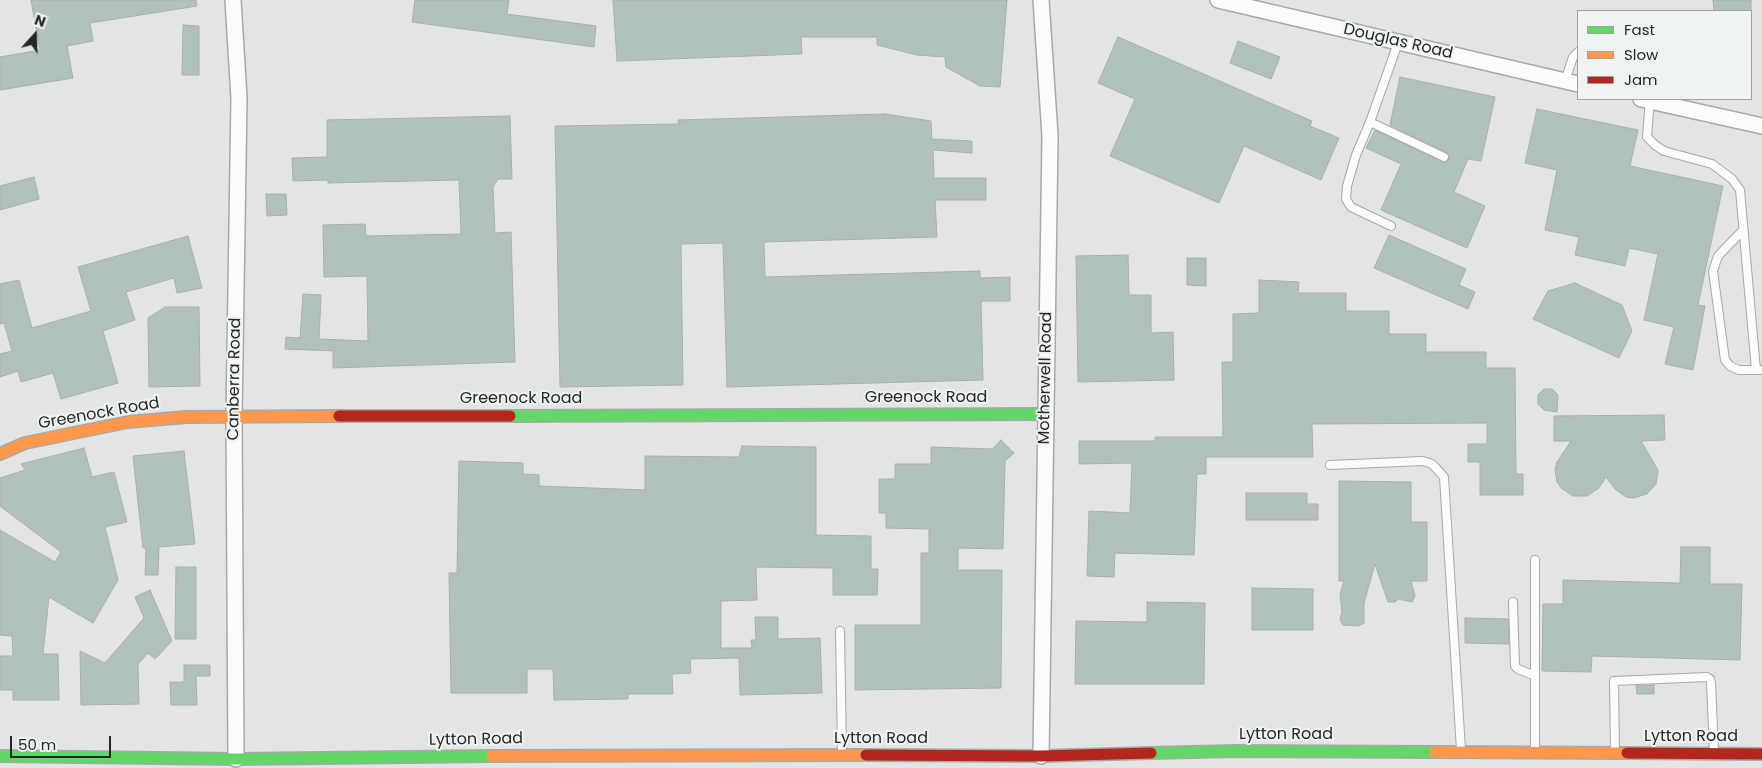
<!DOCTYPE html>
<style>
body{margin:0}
#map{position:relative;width:1762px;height:768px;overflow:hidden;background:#e3e5e4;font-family:Poppins,sans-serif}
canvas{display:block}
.legend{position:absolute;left:1577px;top:10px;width:175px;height:90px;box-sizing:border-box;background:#eff3f2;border:1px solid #9fa1a1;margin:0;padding:6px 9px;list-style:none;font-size:15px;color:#262727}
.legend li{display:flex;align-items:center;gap:10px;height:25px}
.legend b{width:25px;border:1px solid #9fa1a1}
.north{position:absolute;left:10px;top:10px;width:50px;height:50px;-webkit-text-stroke:4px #eff3f2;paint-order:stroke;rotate:20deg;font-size:14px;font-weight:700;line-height:20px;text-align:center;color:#262727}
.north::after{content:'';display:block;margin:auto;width:18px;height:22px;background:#262727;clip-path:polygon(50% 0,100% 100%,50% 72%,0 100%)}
.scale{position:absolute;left:10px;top:736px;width:101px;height:22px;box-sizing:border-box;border:2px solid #262727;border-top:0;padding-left:6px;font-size:15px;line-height:18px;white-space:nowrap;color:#262727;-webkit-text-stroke:4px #eff3f2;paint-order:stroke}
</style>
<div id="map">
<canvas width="1762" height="768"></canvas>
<ul class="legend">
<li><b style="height:6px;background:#63d668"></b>Fast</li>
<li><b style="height:6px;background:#ff974d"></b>Slow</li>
<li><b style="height:6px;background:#b3261e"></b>Jam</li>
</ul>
<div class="north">N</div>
<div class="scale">50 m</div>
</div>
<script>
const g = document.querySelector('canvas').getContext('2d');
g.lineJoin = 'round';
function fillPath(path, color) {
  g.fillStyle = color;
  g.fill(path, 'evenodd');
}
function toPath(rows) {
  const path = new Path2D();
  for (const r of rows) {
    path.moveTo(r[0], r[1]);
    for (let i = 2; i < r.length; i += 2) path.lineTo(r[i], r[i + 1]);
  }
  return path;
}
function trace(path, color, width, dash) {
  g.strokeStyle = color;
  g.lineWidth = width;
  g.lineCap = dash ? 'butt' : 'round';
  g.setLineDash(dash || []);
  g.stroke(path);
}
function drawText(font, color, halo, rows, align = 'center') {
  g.font = font + ' Poppins,sans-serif';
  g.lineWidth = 4;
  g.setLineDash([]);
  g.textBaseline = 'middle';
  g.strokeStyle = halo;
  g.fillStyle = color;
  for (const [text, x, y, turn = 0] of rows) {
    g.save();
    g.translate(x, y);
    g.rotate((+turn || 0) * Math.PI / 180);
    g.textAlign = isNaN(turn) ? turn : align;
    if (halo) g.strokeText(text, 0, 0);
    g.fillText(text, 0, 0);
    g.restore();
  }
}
const building = toPath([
 [31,0,196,0,197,6,90,23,93,41,67,46,73,78,0,90,0,57,40,50,31,0],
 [415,0,509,0,507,14,596,26,594,47,412,22,415,0],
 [613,0,1007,0,1000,87,980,86,946,67,945,57,917,55,877,45,877,37,801,37,802,54,617,61,613,0],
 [1713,0,1751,0,1751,11,1714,11,1713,0],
 [183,25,199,26,199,75,182,75,183,25],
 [1118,37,1312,121,1310,126,1339,138,1321,180,1244,146,1219,203,1110,156,1135,99,1098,83,1118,37],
 [1238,41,1280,57,1271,79,1230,63,1238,41],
 [1400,77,1495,97,1481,161,1468,159,1454,192,1485,206,1467,248,1381,210,1401,164,1366,148,1375,130,1442,162,1447,162,1450,157,1446,152,1390,125,1400,77],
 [1537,109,1638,130,1630,166,1723,186,1698,305,1705,306,1693,370,1665,364,1674,327,1644,320,1658,254,1629,248,1625,266,1575,255,1579,237,1545,230,1557,170,1525,163,1537,109],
 [885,114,931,121,932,139,972,141,972,153,933,150,934,178,986,178,986,200,935,200,937,237,764,242,765,277,980,271,980,278,1010,277,1010,301,981,301,983,380,727,387,723,243,681,244,683,385,560,387,555,126,679,124,678,120,885,114],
 [510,116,512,179,498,179,493,187,495,233,511,232,515,362,333,368,333,351,285,349,286,337,300,338,303,294,321,295,319,339,368,341,367,276,324,277,323,225,365,224,366,236,461,234,459,180,328,183,328,180,293,181,292,158,327,157,327,120,510,116],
 [34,177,39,199,0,210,0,186,34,177],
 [266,194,286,194,287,215,267,216,266,194],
 [1389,235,1466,269,1459,285,1475,292,1468,309,1374,268,1389,235],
 [188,236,202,288,177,293,174,278,126,292,135,320,103,331,118,383,61,399,53,373,21,382,18,371,0,377,0,354,12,351,4,323,0,324,0,284,19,280,32,328,91,311,78,267,188,236],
 [1128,255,1129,295,1151,295,1151,333,1173,332,1174,380,1078,382,1076,256,1128,255],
 [1187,258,1206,258,1206,286,1187,285,1187,258],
 [1259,280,1299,282,1298,293,1346,293,1346,311,1389,311,1389,334,1426,334,1426,352,1486,352,1486,368,1515,368,1516,474,1523,474,1523,495,1480,495,1480,462,1468,462,1468,444,1487,444,1487,423,1312,424,1313,457,1206,457,1206,474,1197,474,1194,555,1115,553,1114,577,1087,576,1089,511,1130,513,1132,463,1079,464,1079,441,1155,441,1155,437,1223,437,1222,362,1233,362,1233,314,1259,313,1259,280],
 [1575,283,1622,305,1632,331,1619,358,1533,319,1548,291,1575,283],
 [165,307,199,307,200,386,149,387,148,318,165,307],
 [1544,389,1552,389,1558,395,1557,412,1544,410,1538,404,1538,395,1544,389],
 [1664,415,1665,440,1641,441,1658,470,1656,484,1647,494,1633,498,1626,497,1615,489,1606,477,1599,488,1587,496,1573,496,1561,488,1557,482,1555,469,1557,462,1571,441,1554,441,1554,416,1664,415],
 [1001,440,1014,453,1005,461,1003,549,958,548,958,570,1002,570,1001,688,855,690,855,625,921,625,921,553,929,553,929,529,886,528,886,513,879,513,879,479,895,479,895,464,931,464,931,447,992,449,1001,440],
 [742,446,816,447,816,535,871,536,871,569,878,569,877,595,833,595,833,568,756,567,757,600,721,601,721,648,752,648,751,640,756,640,755,617,778,617,778,639,820,638,822,693,740,695,739,658,690,659,691,673,672,674,673,694,628,694,628,699,554,700,553,669,527,669,527,693,451,693,449,573,457,573,459,461,523,463,523,474,539,475,539,486,645,490,645,456,739,457,742,446],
 [84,448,92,477,114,472,127,522,105,527,118,580,93,623,49,597,43,654,58,654,59,700,13,700,13,690,0,690,0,656,13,656,12,636,0,635,0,530,55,562,61,552,0,506,0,478,25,470,21,464,84,448],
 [184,451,195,544,159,547,158,575,145,575,146,548,143,548,133,456,184,451],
 [1339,481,1411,482,1411,522,1427,522,1427,581,1411,581,1415,596,1412,602,1398,599,1395,602,1388,602,1375,564,1364,603,1364,623,1359,626,1343,625,1340,620,1342,612,1340,594,1344,581,1339,581,1339,481],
 [1246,493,1307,493,1307,504,1318,504,1318,520,1246,520,1246,493],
 [1681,547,1710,547,1710,584,1742,584,1740,660,1592,656,1591,672,1542,671,1543,604,1563,604,1563,580,1680,583,1681,547],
 [176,567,196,567,196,639,175,639,176,567],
 [1252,588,1313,589,1313,630,1252,630,1252,588],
 [150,590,172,641,155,659,148,653,138,664,139,704,81,705,80,651,105,663,144,618,135,597,150,590],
 [1147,602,1205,603,1204,684,1075,684,1076,621,1147,622,1147,602],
 [1465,618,1508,619,1509,644,1465,643,1465,618],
 [184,665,210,665,210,676,196,676,197,705,171,705,170,682,184,682,184,665],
 [1654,685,1654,694,1637,694,1636,686,1654,685]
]);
fillPath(building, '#b1c2bd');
trace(building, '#acadad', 1);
const lane = toPath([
 [1398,43,1370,122,1444,157],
 [1565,81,1573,57,1578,52],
 [1650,99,1647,137,1655,145,1664,151,1712,164,1732,179,1740,190,1756,370,1762,370],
 [1370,122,1356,155,1347,186,1346,199,1351,207,1391,226],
 [1743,230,1718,256,1713,271,1725,360,1730,366,1739,370,1756,370],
 [1330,465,1423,461,1432,464,1444,477,1461,750],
 [1513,602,1515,666,1518,669,1535,676],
 [840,631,842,753],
 [1535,751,1535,560],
 [1615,751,1614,681,1707,677,1710,679,1711,683,1714,752]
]);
const street = toPath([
 [233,0,239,98,234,416,236,759],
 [1041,0,1050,136,1041,756],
 [1218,0,1578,84],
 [1641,99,1762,126]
]);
const fast = toPath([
 [510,416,1046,414],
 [1151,753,1235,751,1435,752],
 [0,756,236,759,492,756]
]);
const slow = toPath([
 [0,454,25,443,128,422,186,417,339,416],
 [1435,752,1627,753],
 [492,756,866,755]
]);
const jam = toPath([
 [339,416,510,416],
 [1627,753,1762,754],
 [866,755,1041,756,1151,753]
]);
trace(lane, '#a7a9a8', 10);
trace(street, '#a7a9a8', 18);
trace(fast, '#a7a9a8', 14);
trace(slow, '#a7a9a8', 14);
trace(jam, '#a7a9a8', 14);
trace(lane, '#fbfbfb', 8);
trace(street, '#fbfbfb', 15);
trace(fast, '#63d668', 11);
trace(slow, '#ff974d', 11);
trace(jam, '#b3261e', 11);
drawText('16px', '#262727', '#eff3f2', [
 ["Douglas Road",1398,42,13],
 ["Motherwell Road",1046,378,-89],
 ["Canberra Road",235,379,-89],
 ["Greenock Road",926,398],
 ["Greenock Road",521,399],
 ["Greenock Road",99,414,-10],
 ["Lytton Road",1286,735],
 ["Lytton Road",1691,737],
 ["Lytton Road",881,739],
 ["Lytton Road",476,740,-1]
]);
</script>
